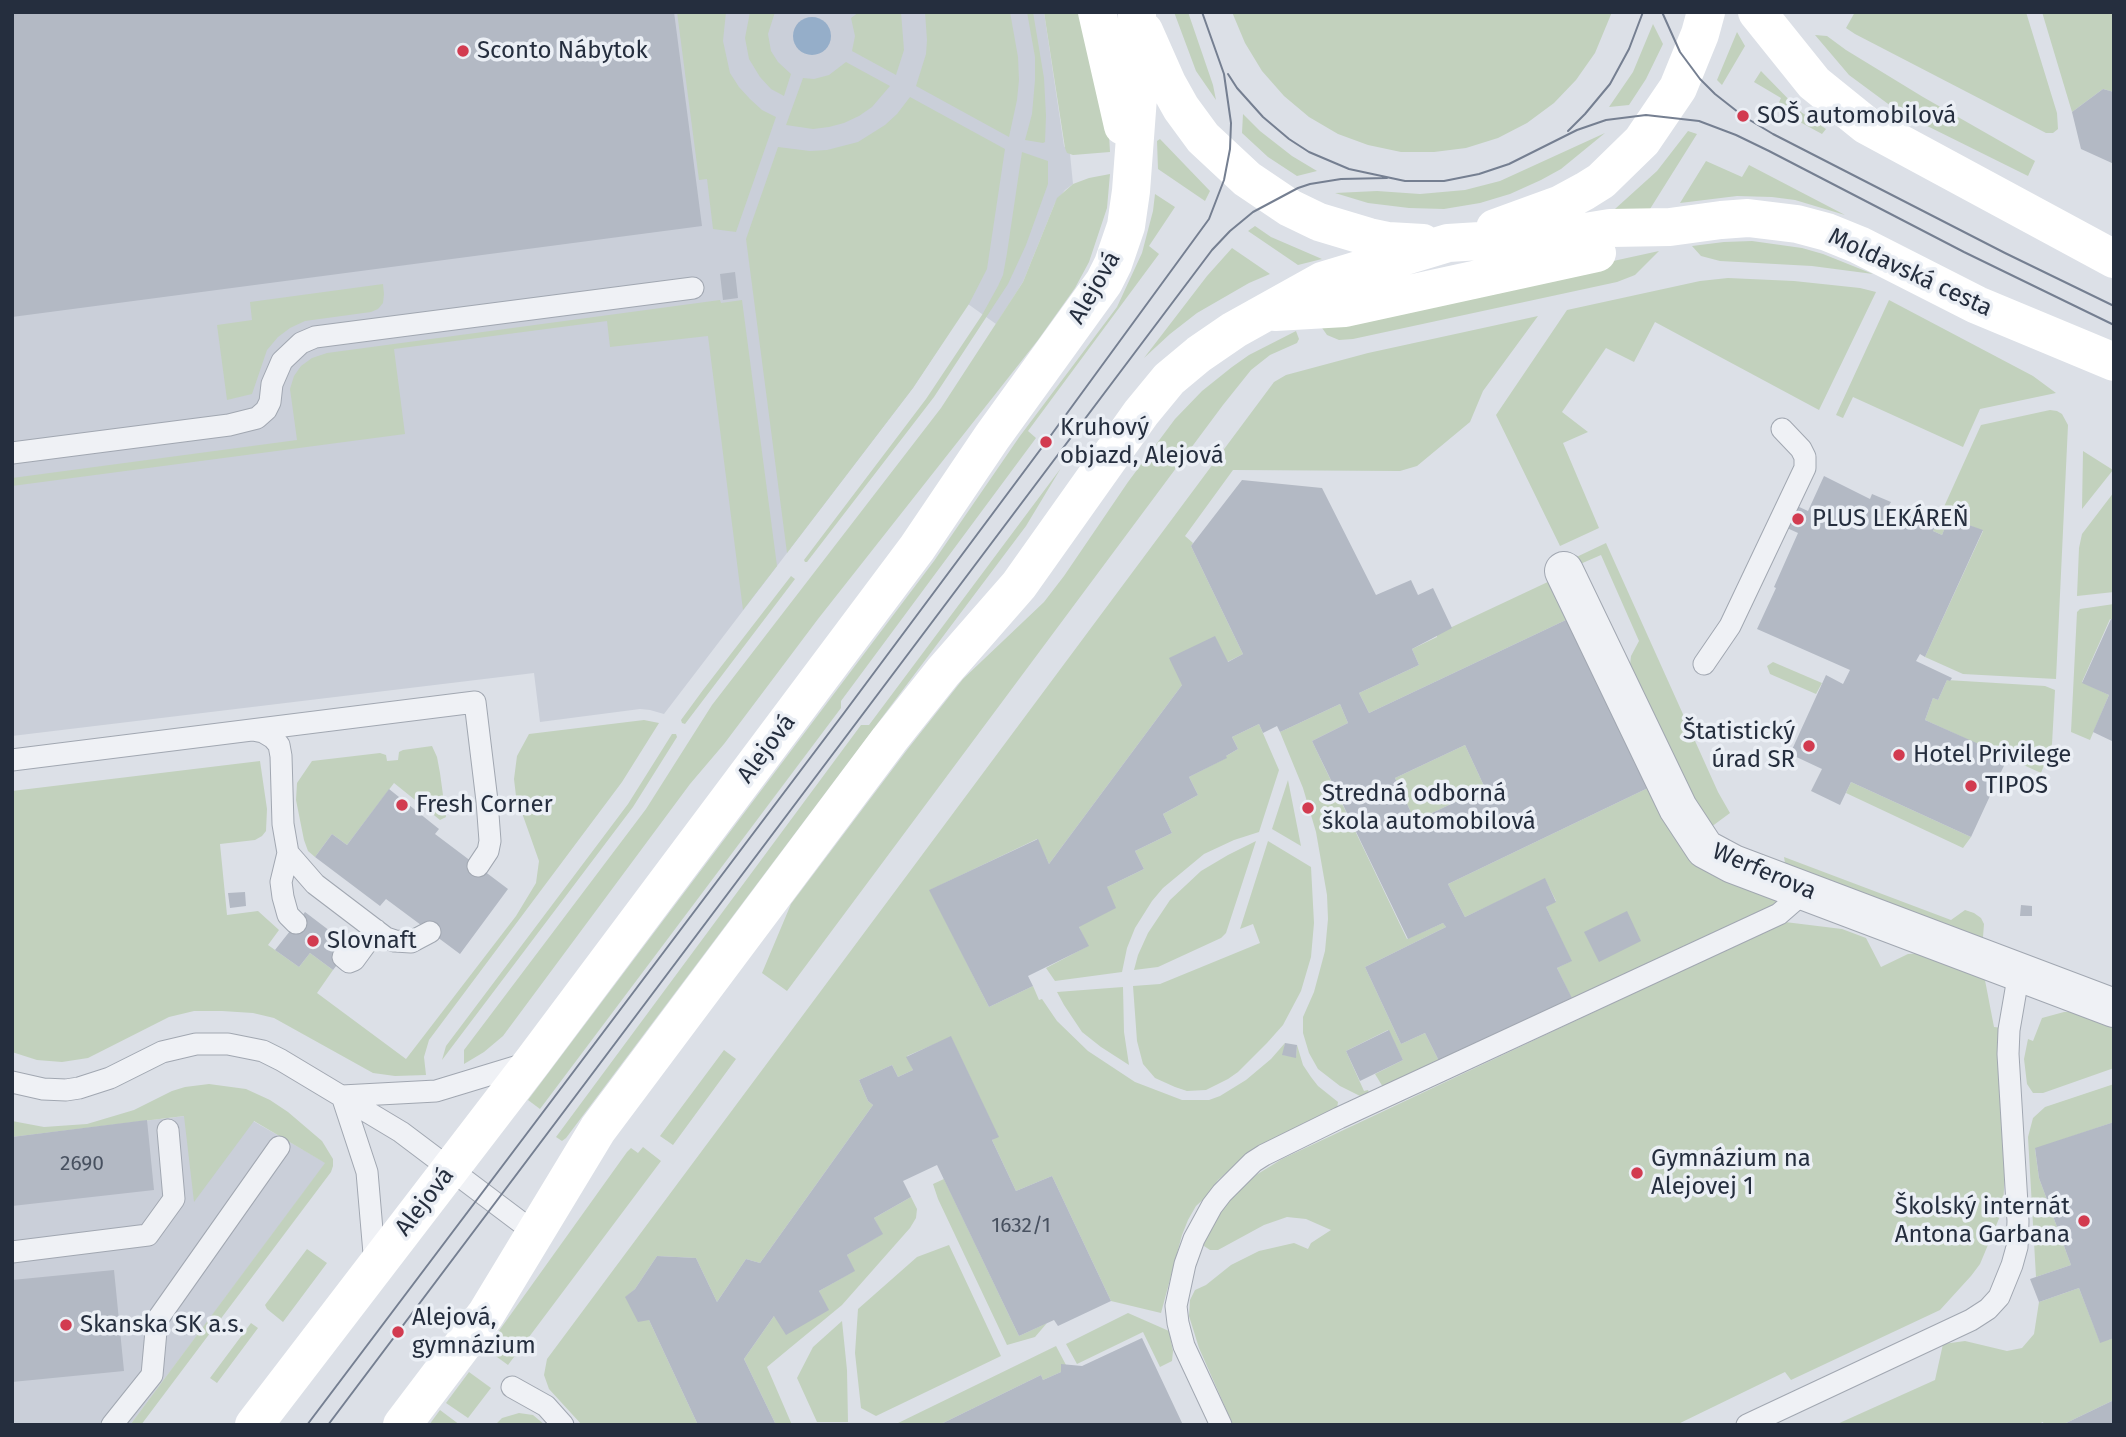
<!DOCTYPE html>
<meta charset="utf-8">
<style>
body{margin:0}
#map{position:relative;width:2126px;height:1437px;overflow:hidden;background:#dce0e7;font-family:"Fira Sans",sans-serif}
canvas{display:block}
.frame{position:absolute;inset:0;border:14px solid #252e3e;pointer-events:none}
</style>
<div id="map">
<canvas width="2126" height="1437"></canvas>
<div class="frame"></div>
</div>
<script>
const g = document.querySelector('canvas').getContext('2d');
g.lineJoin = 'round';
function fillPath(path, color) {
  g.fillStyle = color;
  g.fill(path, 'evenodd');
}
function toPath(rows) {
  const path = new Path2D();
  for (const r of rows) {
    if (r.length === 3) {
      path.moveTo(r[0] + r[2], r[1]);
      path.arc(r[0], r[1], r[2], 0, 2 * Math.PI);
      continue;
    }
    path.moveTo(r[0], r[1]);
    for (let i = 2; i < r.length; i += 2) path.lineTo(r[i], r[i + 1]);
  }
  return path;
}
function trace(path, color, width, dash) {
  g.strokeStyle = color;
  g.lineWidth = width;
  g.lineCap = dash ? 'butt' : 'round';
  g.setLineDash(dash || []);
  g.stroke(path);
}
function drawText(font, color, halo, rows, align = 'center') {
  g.font = font + ' "Fira Sans",sans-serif';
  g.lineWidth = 7;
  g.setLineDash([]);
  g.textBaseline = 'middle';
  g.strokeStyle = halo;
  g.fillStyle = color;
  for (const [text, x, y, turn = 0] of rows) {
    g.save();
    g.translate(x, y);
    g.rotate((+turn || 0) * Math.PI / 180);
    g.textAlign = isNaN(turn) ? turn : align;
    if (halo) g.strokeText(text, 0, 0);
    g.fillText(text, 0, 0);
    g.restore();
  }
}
fillPath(toPath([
 [12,12,1044,12,1064,146,1070,154,1073,184,1065,190,1055,203,1023,282,996,324,968,304,913,388,664,714,650,710,640,709,540,722,534,673,12,736],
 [234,1110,326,1163,130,1425,12,1425,12,1137]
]), '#cacfd9');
fillPath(toPath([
 [677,12,726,12,723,41,730,73,739,87,750,99,762,110,776,117,736,232,713,229,707,179,699,180],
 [750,12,775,12,768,34,771,51,778,62,791,74,784,96,771,89,760,77,749,59,745,38],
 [859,12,901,12,904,50,896,75,852,51,855,36,851,18],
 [925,12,1010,12,1018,57,1019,80,1017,100,1009,137,916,86,926,54,927,40],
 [1027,12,1033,12,1044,78,1046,116,1045,142,1043,143,1025,140,1032,114,1035,80,1035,57],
 [1044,12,1085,12,1108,117,1110,152,1073,155,1067,153,1065,148],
 [1174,12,1188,12,1213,85,1216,100,1196,71],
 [1232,12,1612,12,1595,53,1576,80,1554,103,1527,123,1498,138,1466,148,1434,152,1401,152,1368,145,1338,134,1309,117,1284,96,1262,71,1245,43],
 [1855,12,2026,12,2057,113,2058,129,2053,133,2046,133,1855,34,1846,28],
 [2042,12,2114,12,2114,92,2103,89,2072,112],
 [1653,24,1663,44,1646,79,1629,105,1609,107,1633,72],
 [1737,32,1745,46,1722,85,1717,80],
 [1815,35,1827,36,1846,50,1923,97,2035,161,2028,176,1899,112,1849,75],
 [846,62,890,86,872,107,859,116,844,123,829,127,813,129,786,125,803,78,814,79,829,75],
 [1761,71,1801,112,1826,129,1822,134,1776,109,1781,98,1754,82],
 [910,97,1005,149,987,269,969,304,913,388,787,553,746,239,778,147,810,151,827,150,858,142,885,125,897,114],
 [1243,114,1260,131,1292,156,1317,171,1297,176,1268,157,1242,133],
 [1688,131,1697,134,1650,209,1605,218,1657,171],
 [1605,133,1561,169,1541,180,1510,194,1480,203,1444,209,1409,208,1368,203,1335,193,1377,191,1420,194,1465,190,1500,181],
 [1160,139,1210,191,1205,201,1158,169,1157,141],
 [1022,152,1048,161,1048,184,1026,245,1008,284,934,397,807,562,805,562,804,560,926,399,982,315,998,286,1003,275,1007,253],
 [1706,161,1742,177,1749,165,1845,215,1795,200,1772,197,1737,196,1680,203],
 [1110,174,1107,208,1089,262,1075,288,1038,340,818,619,724,744,690,784,503,1036,484,1052,464,1064,464,1050,646,809,712,705,941,408,1023,282,1057,198,1073,184,1089,178],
 [1155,194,1175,207,1149,246,1159,254,1028,431,1036,438,841,701,841,708,540,1109,528,1100,934,561,1020,436,1117,307,1142,253,1153,211],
 [1255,226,1271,237,1322,259,1298,265,1248,231],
 [1752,241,1802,248,1823,254,1873,274,1812,266,1720,261,1701,256,1692,246,1724,242],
 [1232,248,1270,274,1249,283,1197,313,1170,334,1144,358,1207,276],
 [1659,251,1635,275,1617,282,1353,339,1339,340,1327,335,1320,325],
 [1728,278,1794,281,1860,288,1876,292,1819,410,1655,322,1634,362,1606,348,1562,412,1588,432,1563,443,1599,528,1560,546,1496,415,1567,310,1700,281],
 [383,284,384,294,383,303,378,309,371,312,305,321,290,328,278,337,267,350,252,394,227,400,217,325,252,320,250,302],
 [720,300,721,303,742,300,777,566,743,610,708,336,610,347,607,321,394,349,405,434,12,486,12,478,297,440,290,389,294,376,301,366,312,358,327,353],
 [1889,300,2033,376,2056,393,1980,409,1963,447,1853,397,1843,418,1836,415],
 [1538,316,1483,391,1470,422,1417,466,1400,471,1233,470,1185,536,1193,543,1191,546,1243,654,1182,685,1049,864,1037,839,930,890,989,1007,1033,986,1039,1000,1042,999,1057,1021,1088,1051,1135,1082,1182,1100,1209,1100,1220,1096,1246,1080,1271,1059,1285,1043,1283,1055,1296,1057,1297,1045,1303,1065,1311,1077,1318,1086,1338,1102,1336,1115,1245,1157,1218,1180,1207,1196,1196,1206,1188,1220,1182,1235,1161,1313,1111,1301,1052,1176,1016,1191,992,1140,998,1136,951,1037,907,1056,913,1070,898,1077,892,1065,859,1080,868,1101,873,1105,760,1263,746,1259,717,1302,696,1258,657,1256,635,1289,626,1297,649,1320,698,1425,582,1425,549,1389,544,1375,547,1359,1274,382,1286,375,1368,353],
 [1296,331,1299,339,1297,343,1270,355,1251,370,1223,405,787,991,762,973,791,904,907,750,963,679,1044,602,1064,576,1128,482,1175,419,1202,391,1232,367,1249,355],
 [2050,410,2057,411,2062,414,2068,425,2056,679,1963,674,1925,657,1983,531,1966,524,1950,516,1942,535,1933,531,1981,425],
 [2083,451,2113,470,2082,509],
 [1061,468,1026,526,566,1138,562,1141,556,1137,861,725,869,725],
 [2114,492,2114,592,2077,596,2079,548,2082,534],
 [1606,543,1718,792,1730,813,1707,830,1630,665,1631,656,1639,641,1601,555,1571,568,1568,561],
 [791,576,795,579,685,724,682,723,681,720,703,690],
 [1552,580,1568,619,1369,713,1359,693,1419,665,1412,649,1437,637,1437,634],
 [2114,604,2114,620,2110,619,2082,682,2109,695,2090,740,2071,732,2077,612,2080,609],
 [1773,662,1822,683,1816,694,1770,674,1767,666],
 [1947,680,2045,686,2055,690,2052,744,2041,773,1925,720,1933,698,1938,700],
 [1340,704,1348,723,1312,741,1407,939,1443,923,1446,927,1365,967,1401,1044,1425,1033,1440,1063,1386,1092,1375,1074,1403,1060,1388,1030,1346,1051,1364,1091,1368,1090,1371,1098,1368,1100,1340,1086,1318,1069,1309,1053,1303,1033,1303,1017,1314,992,1325,951,1328,919,1327,895,1316,832,1303,788,1280,732],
 [644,720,659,723,622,782,429,1040,424,1057,426,1075,395,1076,373,1073,274,1018,253,1013,222,1011,194,1011,169,1017,88,1058,62,1062,37,1060,12,1052,12,791,260,761,267,809,266,831,262,836,255,840,220,844,227,915,258,911,279,930,268,945,299,967,310,953,333,970,317,993,406,1059,516,916,536,883,539,861,516,796,514,779,517,756,529,734],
 [1259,724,1279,770,1259,832,1234,840,1204,854,1163,888,1152,901,1135,928,1127,948,1122,972,1055,981,1046,968,1088,946,1079,927,1107,887,1144,869,1135,851,1172,833,1163,814,1198,795,1189,777,1226,758,1226,756,1238,749,1232,737],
 [672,734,676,734,677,737,633,807,442,1060,446,1046,628,804],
 [1465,745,1485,788,1415,821,1395,778],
 [432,746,437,757,440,773,446,817,440,820,394,783,347,845,332,834,315,857,308,851,304,840,296,800,297,783,312,761,380,753,386,755,387,761,398,760,399,752,403,750],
 [1288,780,1301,846,1272,829],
 [1851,782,1971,837,1963,848,1846,793],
 [1650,787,1776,901,1775,907,1574,1003,1557,968,1571,961,1546,907,1556,901,1545,879,1465,917,1448,884],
 [1256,841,1226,933,1221,938,1158,967,1134,970,1138,955,1148,933,1170,900,1201,871,1228,855],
 [1268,841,1311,867,1314,923,1311,957,1301,991,1283,1025,1267,1043,1238,1072,1228,1079,1206,1090,1187,1091,1175,1087,1155,1078,1143,1064,1137,1041,1133,986,1160,984,1260,943,1253,924,1240,929],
 [1784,857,1951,920,1965,910,1974,913,1981,918,1984,924,1983,937,1977,942,1790,868,1785,863],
 [1785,922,1842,929,1866,938,1881,967,1908,954,1938,952,1984,975,1994,1027,2003,1028,2008,1108,2003,1209,1980,1264,1971,1276,1940,1310,1791,1380,1785,1372,1676,1425,1233,1425,1199,1348,1189,1316,1190,1300,1195,1290,1206,1285,1231,1265,1259,1251,1294,1243,1308,1249,1311,1243,1331,1230,1306,1219,1287,1217,1264,1225,1218,1250,1210,1250,1204,1246,1203,1240,1218,1211,1243,1187,1256,1175,1282,1159],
 [1123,987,1124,1032,1129,1065,1101,1047,1082,1032,1064,1005,1057,992],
 [2064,1012,2095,1012,2114,1020,2114,1068,2043,1093,2033,1093,2027,1084,2024,1059,2028,1039,2033,1041,2042,1018],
 [724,1050,736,1059,673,1145,660,1136],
 [209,1084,246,1089,270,1100,288,1112,322,1141,333,1159,333,1166,331,1172,141,1425,130,1425,325,1163,254,1121,194,1202,184,1116,12,1137,12,1121,44,1127,87,1124,134,1110,172,1091,185,1087],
 [2114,1084,2114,1122,2035,1149,2039,1178,2071,1265,2036,1277,2028,1137,2033,1118,2045,1107],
 [643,1147,661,1161,508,1365,486,1349,627,1152,631,1148,638,1153],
 [944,1179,1019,1336,1047,1323,1035,1337,1007,1345,938,1199,933,1184],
 [911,1197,917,1209,916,1218,910,1228,842,1305,767,1367,792,1425,776,1425,744,1359,774,1316,828,1310,819,1291,854,1271,847,1255,882,1234,874,1218],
 [949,1245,1001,1356,876,1416,861,1408,855,1353,858,1309,917,1257],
 [307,1249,327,1263,283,1322,267,1309,265,1305],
 [2079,1288,2100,1342,2114,1338,2114,1400,2062,1425,2044,1425,2043,1422,2036,1425,1835,1425,1935,1380,1943,1344,1965,1341,2007,1351,2022,1348,2034,1334,2039,1302],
 [1128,1313,1169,1331,1173,1351,1172,1361,1160,1367,1143,1332,1077,1364,1066,1344],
 [842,1321,847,1370,848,1422,817,1422,797,1378,813,1347],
 [251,1323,258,1328,217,1383,210,1378],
 [1056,1346,1066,1365,1062,1365,1061,1372,1043,1380,1041,1375,939,1425,894,1425],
 [469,1372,491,1388,468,1418,446,1403],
 [440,1410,460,1425,429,1425],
 [519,1413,533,1415,545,1425,495,1425,502,1418]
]), '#c2d1bd');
fillPath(toPath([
 [812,36,19]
]), '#95aec9');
fillPath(toPath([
 [12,12,674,12,702,226,12,317],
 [2103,89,2114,92,2114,164,2081,149,2072,112],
 [735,272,738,298,723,300,720,274],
 [1824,476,1870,499,1872,494,1891,502,1888,507,1935,527,1933,531,1942,535,1950,515,1966,524,1983,530,1925,657,1920,654,1916,661,1952,678,1950,681,1947,680,1938,700,1933,698,1925,720,2008,757,1971,837,1851,782,1840,805,1811,791,1822,769,1790,754,1826,675,1843,684,1850,670,1757,629,1776,588,1774,587,1798,533,1787,528,1797,506,1808,511],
 [1242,480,1322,488,1376,595,1411,580,1418,595,1433,588,1452,628,1412,649,1419,665,1359,693,1369,713,1568,619,1650,787,1448,884,1465,917,1545,878,1556,902,1546,907,1572,961,1557,968,1572,998,1441,1059,1440,1063,1425,1033,1401,1044,1365,967,1446,927,1443,923,1408,939,1312,741,1348,723,1340,704,1280,732,1277,726,1263,733,1259,724,1232,737,1238,749,1226,756,1227,758,1189,777,1198,795,1163,814,1172,833,1135,851,1144,869,1107,887,1116,908,1079,927,1089,946,1028,976,1033,986,989,1007,929,890,1038,839,1049,864,1182,685,1169,658,1215,636,1228,662,1243,654,1191,546],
 [1465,745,1485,788,1415,821,1395,778],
 [2111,619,2114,620,2114,742,2093,732,2109,695,2082,683],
 [389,789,439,829,435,834,508,889,460,954,386,899,380,906,315,857,332,834,347,845],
 [245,892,246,906,230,908,228,893],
 [2021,905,2032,906,2032,916,2020,916],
 [1627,911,1641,941,1599,962,1584,932],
 [305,912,351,947,333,970,310,953,299,967,275,950],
 [1389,1030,1403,1060,1360,1081,1346,1051],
 [951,1036,999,1137,992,1140,1016,1191,1052,1176,1111,1301,1058,1326,1054,1320,1019,1336,937,1165,903,1181,911,1197,874,1218,883,1234,847,1255,855,1271,819,1291,829,1310,786,1335,774,1316,744,1359,776,1425,698,1425,649,1320,638,1322,625,1297,635,1289,657,1256,696,1258,717,1302,746,1259,760,1263,873,1105,868,1101,859,1080,892,1065,898,1077,913,1070,906,1057],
 [1285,1043,1297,1045,1296,1058,1282,1055],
 [147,1120,154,1190,12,1206,12,1137],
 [2114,1122,2114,1338,2100,1343,2079,1288,2039,1302,2030,1279,2071,1265,2039,1178,2035,1148],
 [114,1270,124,1371,12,1382,12,1280],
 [1142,1338,1183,1425,939,1425,1041,1375,1043,1380,1061,1372,1061,1364,1082,1366],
 [2114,1400,2114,1425,2062,1425]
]), '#b3b9c4');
const lane = toPath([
 [12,453,229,425,257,418,266,410,270,402,272,384,282,361,301,343,315,337,693,288],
 [1704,664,1730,626,1805,468,1805,457,1801,449,1782,429],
 [253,730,263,732,273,738,279,745,281,756,283,824,288,853,315,884,386,938,395,941,411,942,430,932],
 [12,760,475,702,487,801,490,841,488,851,478,866],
 [288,853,281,882,283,897,288,915,296,923],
 [343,957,349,962,354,960,376,930],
 [12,1082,43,1089,66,1090,79,1088,110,1078,162,1052,196,1044,228,1044,263,1051,281,1060,401,1132,535,1233],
 [342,1096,436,1091,528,1063],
 [342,1096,367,1172,375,1265],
 [12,1252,148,1235,174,1199,168,1130],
 [512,1387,546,1406,563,1425],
 [112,1425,152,1375,157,1320,279,1147],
 [1221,1425,1184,1346,1178,1323,1176,1306,1185,1264,1194,1239,1212,1206,1222,1193,1253,1162,1264,1155,1339,1118,1779,914,1794,901,1801,888],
 [1747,1425,1971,1320,1988,1309,1999,1297,2012,1265,2017,1247,2018,1221,2008,1054,2009,1030,2019,972]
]);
const street = toPath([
 [1564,571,1678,808,1705,849,1733,864,2114,1008]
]);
trace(lane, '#a1a7b1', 23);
trace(street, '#a1a7b1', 40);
trace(lane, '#eff1f5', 21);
trace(street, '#eff1f5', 38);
trace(toPath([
 [1097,12,1123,126],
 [1757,12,1814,83,1866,125,2114,259],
 [1144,31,1167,83,1181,108,1203,138,1247,179,1290,208,1319,222,1369,237,1388,241,1423,243],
 [1495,228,1561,204,1585,191,1601,181,1642,141,1678,88,1700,34,1706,12],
 [1275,312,1345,308,1597,253],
 [254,1425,533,1061,917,548,992,437,1104,282,1113,264,1126,226,1131,191,1138,97,1137,12],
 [402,1425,486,1314,598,1129,889,740,943,672,1019,585,1141,413,1169,379,1199,354,1234,330,1322,281,1448,243,1561,236,1610,228,1670,227,1721,220,1748,218,1797,224,1827,232,1859,245,1977,305,2114,362]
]), '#fff', 38);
trace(toPath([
 [1662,12,1680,52,1700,79,1715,94,1743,116,1773,134,2005,253,2114,306],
 [1228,74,1237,88,1263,117,1289,139,1309,152,1349,169,1405,181,1444,181,1479,174,1509,164,1577,130,1606,120,1646,115,1699,121,1736,135,1769,151,1964,252,2114,325],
 [1568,131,1585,114,1610,84,1629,49,1643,12],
 [307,1425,844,713,1046,442,1209,219,1224,180,1230,149,1231,123,1224,74,1202,12],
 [328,1425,1212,250,1230,231,1253,212,1298,188,1310,184,1341,179,1387,178]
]), '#757f91', 2);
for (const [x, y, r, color] of [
 [463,51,7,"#d23b50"],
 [1743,116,7,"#d23b50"],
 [1046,442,7,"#d23b50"],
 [1798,519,7,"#d23b50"],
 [1809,746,7,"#d23b50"],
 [1899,755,7,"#d23b50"],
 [1971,786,7,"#d23b50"],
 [402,805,7,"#d23b50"],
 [1308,808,7,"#d23b50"],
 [313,941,7,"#d23b50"],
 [1637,1173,7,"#d23b50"],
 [2084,1221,7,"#d23b50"],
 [66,1325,7,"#d23b50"],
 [398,1332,7,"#d23b50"]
]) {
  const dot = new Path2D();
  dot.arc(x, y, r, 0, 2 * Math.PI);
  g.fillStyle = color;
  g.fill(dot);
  trace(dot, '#ebeff5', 2.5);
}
drawText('21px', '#485160', null, [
 ["2690",82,1164],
 ["1632/1",1021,1226]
]);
drawText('24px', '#252e3e', '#ebeff5', [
 ["Sconto Nábytok",477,51],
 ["SOŠ automobilová",1757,116],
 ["Kruhový",1060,428],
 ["objazd, Alejová",1060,456],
 ["PLUS LEKÁREŇ",1812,519],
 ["Štatistický",1795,732,"right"],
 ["úrad SR",1795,760,"right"],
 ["Hotel Privilege",1913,755],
 ["TIPOS",1985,786],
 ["Stredná odborná",1322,794],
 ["škola automobilová",1322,822],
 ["Fresh Corner",416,805],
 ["Slovnaft",327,941],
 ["Gymnázium na",1651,1159],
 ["Alejovej 1",1651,1187],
 ["Školský internát",2070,1207,"right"],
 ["Antona Garbana",2070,1235,"right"],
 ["Alejová,",412,1318],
 ["gymnázium",412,1346],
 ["Skanska SK a.s.",80,1325]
], 'left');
drawText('24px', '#252e3e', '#ebeff5', [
 ["Moldavská cesta",1910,273,25],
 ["Alejová",1095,288,-60],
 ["Alejová",767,749,-53],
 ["Werferova",1764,872,23],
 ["Alejová",425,1202,-52]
]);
</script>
